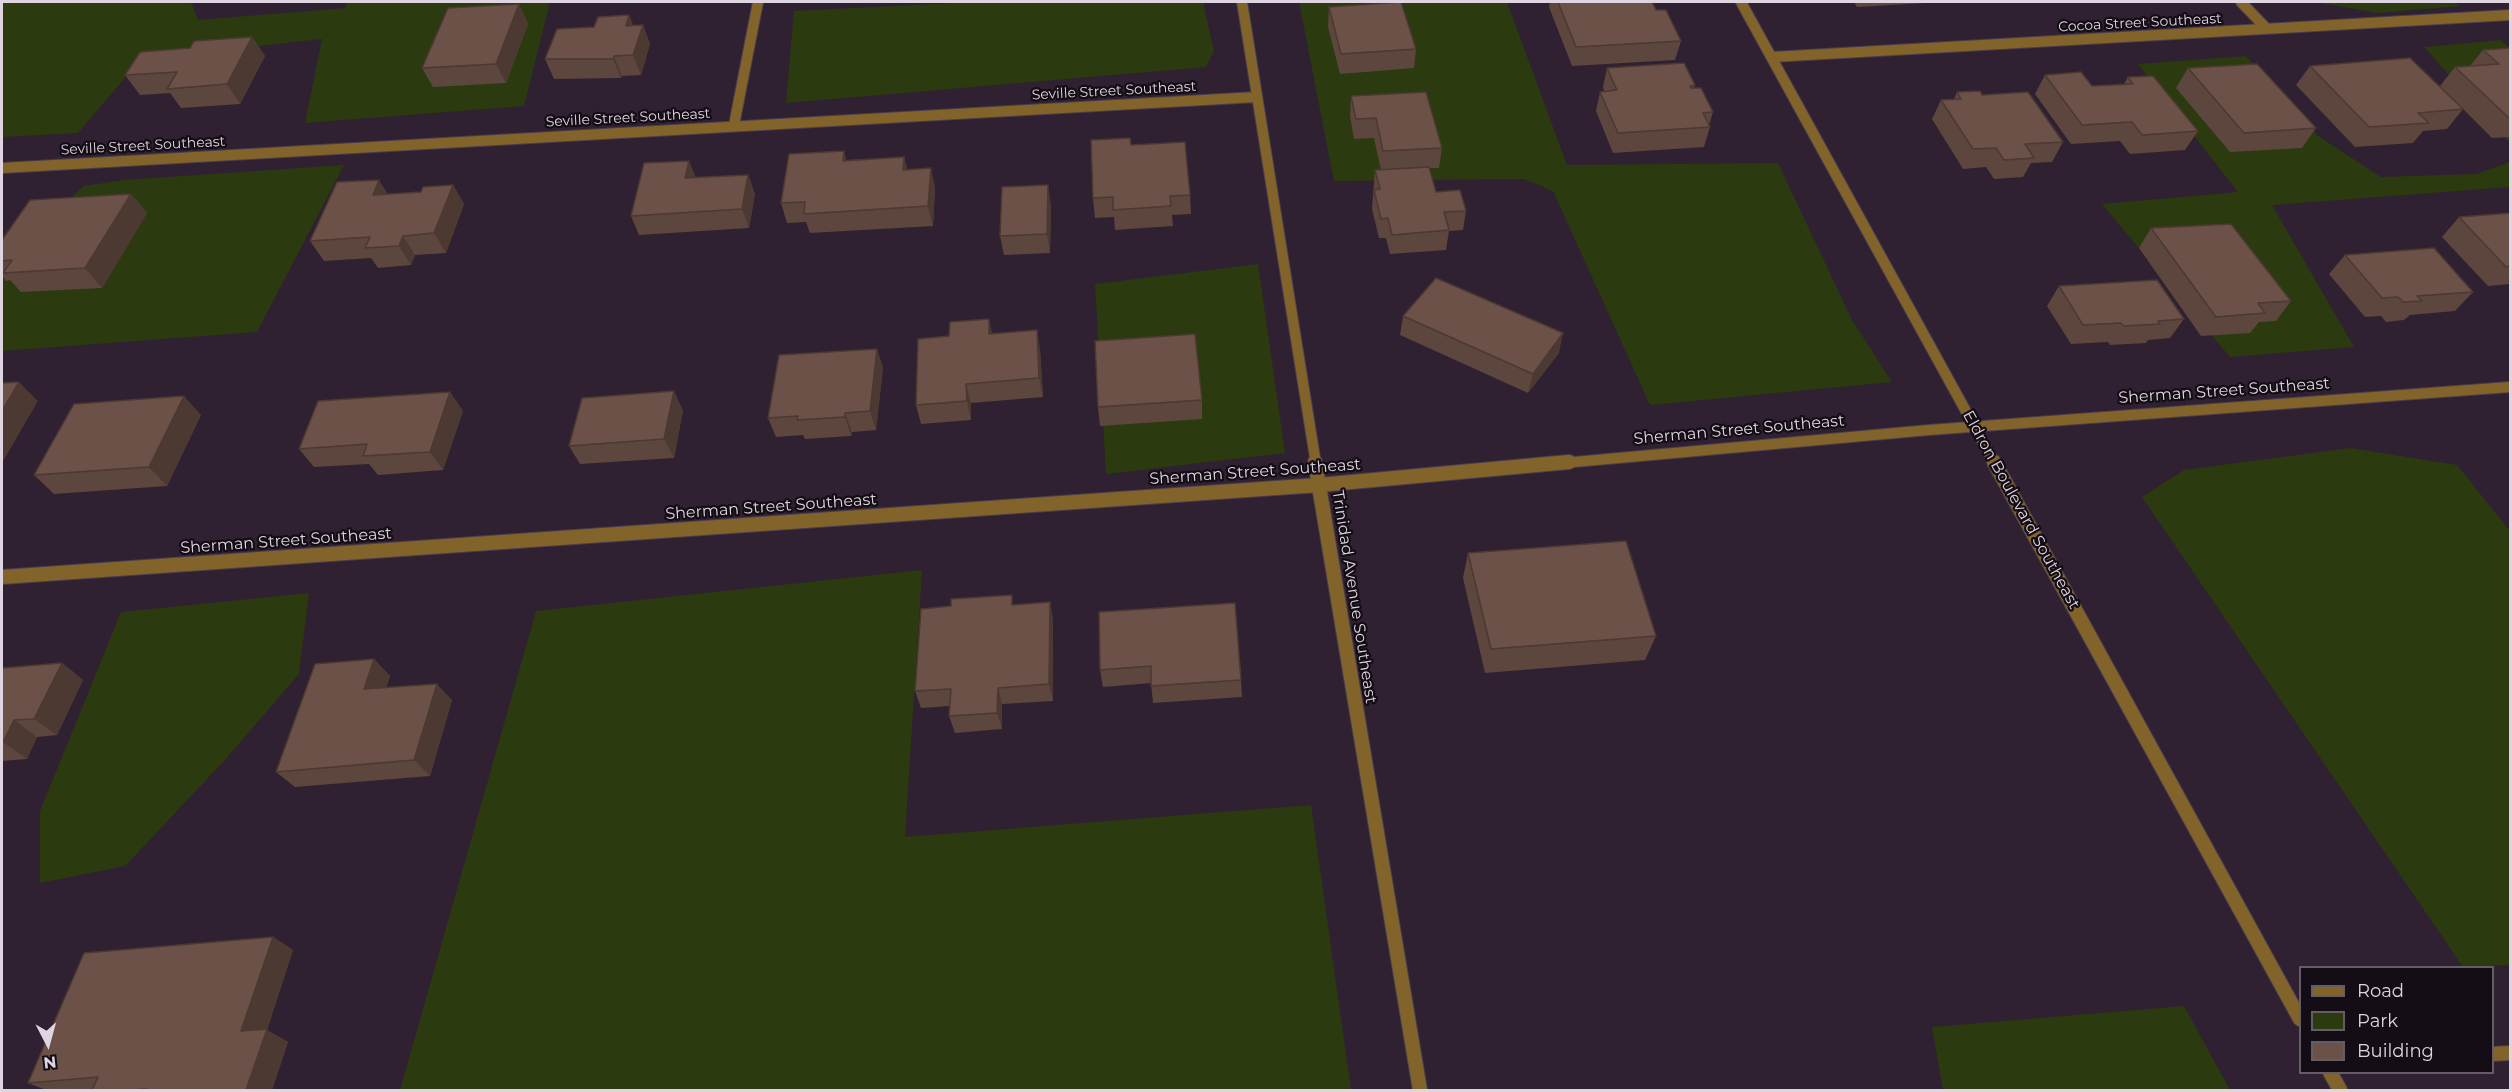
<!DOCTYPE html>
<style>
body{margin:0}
#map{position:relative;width:2512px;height:1092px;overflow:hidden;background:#2f2132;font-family:Montserrat,sans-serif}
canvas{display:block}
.frame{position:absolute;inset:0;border:3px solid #dfd5e0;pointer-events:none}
.legend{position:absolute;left:2299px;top:966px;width:195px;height:108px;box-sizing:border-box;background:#140d15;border:2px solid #655d66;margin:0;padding:8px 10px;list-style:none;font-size:18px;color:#dfd5e0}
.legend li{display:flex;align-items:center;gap:12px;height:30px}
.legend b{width:30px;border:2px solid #655d66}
.north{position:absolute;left:18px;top:1014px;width:60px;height:60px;-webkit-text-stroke:4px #140d15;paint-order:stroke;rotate:174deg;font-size:16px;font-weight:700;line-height:24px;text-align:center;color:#dfd5e0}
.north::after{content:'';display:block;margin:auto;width:21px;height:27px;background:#dfd5e0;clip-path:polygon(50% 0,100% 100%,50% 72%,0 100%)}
</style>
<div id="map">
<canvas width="2512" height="1092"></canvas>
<div class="frame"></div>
<ul class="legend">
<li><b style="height:8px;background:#82642a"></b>Road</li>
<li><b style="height:16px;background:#2b3b0f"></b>Park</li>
<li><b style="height:16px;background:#6b5148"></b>Building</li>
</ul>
<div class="north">N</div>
</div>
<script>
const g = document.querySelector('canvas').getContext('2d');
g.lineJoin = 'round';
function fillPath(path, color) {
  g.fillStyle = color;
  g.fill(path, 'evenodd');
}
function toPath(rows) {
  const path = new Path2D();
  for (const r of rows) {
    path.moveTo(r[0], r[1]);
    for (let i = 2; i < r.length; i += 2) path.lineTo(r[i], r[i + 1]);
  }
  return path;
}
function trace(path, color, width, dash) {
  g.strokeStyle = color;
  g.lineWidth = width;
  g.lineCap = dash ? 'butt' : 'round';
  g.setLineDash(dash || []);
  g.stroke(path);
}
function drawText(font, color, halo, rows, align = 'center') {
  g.font = font + ' Montserrat,sans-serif';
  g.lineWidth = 4.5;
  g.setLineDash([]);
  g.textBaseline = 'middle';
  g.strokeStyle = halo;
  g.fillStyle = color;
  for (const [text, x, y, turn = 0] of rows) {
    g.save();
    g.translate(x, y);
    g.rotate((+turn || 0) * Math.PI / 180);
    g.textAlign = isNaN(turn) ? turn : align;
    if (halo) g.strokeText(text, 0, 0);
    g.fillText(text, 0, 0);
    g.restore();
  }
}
fillPath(toPath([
 [2,2,191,2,198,20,345,8,348,2,550,2,524,106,305,123,322,39,141,59,78,133,2,137],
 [975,2,1203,2,1214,51,1206,67,786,103,794,11],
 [1299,2,1507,2,1567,165,1778,163,1852,320,1892,382,1650,405,1553,191,1524,179,1334,181],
 [2316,2,2453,2,2461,6,2377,13],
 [2500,40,2510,48,2510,143,2424,47],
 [2246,56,2318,136,2381,177,2476,174,2510,162,2510,187,2272,205,2354,347,2230,357,2102,204,2238,192,2138,64],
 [344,165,257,332,2,351,2,259,84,186,124,180],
 [1258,264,1285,453,1106,474,1095,284],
 [2350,448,2457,465,2510,531,2510,965,2463,967,2142,497,2184,470],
 [922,570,905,837,1311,805,1351,1090,400,1090,536,611],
 [309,593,299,674,224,761,125,866,40,883,40,811,121,612],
 [2184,1006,2230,1090,1943,1090,1932,1027]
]), '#2b3b0f');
const minorFar1 = toPath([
 [1242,2,1316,464],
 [2241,2,2267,29],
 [1772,57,2510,15],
 [734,125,758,2],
 [2,168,1257,97],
 [1552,464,1929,430,2510,387]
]);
const minor = toPath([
 [1315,462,1420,1090],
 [2,577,1319,485,1569,462],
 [2492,1054,2510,1053]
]);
const tertiaryFar1 = toPath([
 [1741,2,1995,464]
]);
const tertiary = toPath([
 [1994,462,2300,1019],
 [2330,1072,2340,1090]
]);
trace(minorFar1, '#4b3e4e', 12);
trace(minor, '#4b3e4e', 16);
trace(tertiaryFar1, '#4b3e4e', 12);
trace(tertiary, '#4b3e4e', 16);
trace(minorFar1, '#82642a', 10);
trace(minor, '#82642a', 14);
trace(tertiaryFar1, '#82642a', 10);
trace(tertiary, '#82642a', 14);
fillPath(toPath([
 [1550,2,1652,2,1656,10,1681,41,1675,60,1572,66,1549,7],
 [1854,2,1926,2,1925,3,1857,7],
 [519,4,528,24,506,83,433,87,422,68],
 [1329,7,1416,49,1414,68,1340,74,1328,27],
 [629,15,633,25,643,25,650,44,641,75,622,76,621,78,554,79,545,59,594,27],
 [252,37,265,56,240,104,181,108,170,93,140,95,125,75,190,48],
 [2511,48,2511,137,2492,138,2463,109,2447,129,2423,131,2413,143,2355,147,2296,85,2310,66,2440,86,2455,67,2470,66,2483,50],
 [1607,68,1695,85,1694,88,1713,112,1709,125,1710,127,1704,147,1613,153,1596,111,1600,92,1604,91,1603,87],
 [2188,68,2316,128,2302,148,2230,152,2176,88],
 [2045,75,2092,86,2124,84,2128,77,2198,131,2185,150,2130,154,2120,141,2071,144,2035,94],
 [1957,92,1982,95,2063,142,2052,162,2031,163,2023,177,1994,179,1986,167,1963,169,1932,119,1941,100,1954,99],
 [1351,96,1442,148,1439,168,1429,168,1436,192,1466,211,1463,230,1449,231,1446,250,1390,254,1386,238,1379,238,1372,209,1375,170,1381,170,1374,138,1354,139,1350,116],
 [1131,145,1190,195,1191,214,1172,215,1173,226,1115,230,1114,217,1095,218,1093,198],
 [904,157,907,169,935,187,933,226,810,233,806,222,787,223,781,203,846,160],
 [748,175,755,194,749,228,639,235,631,216,696,177],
 [453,185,464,204,446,253,415,255,411,265,378,268,371,258,324,261,310,241,388,194,421,192],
 [131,194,147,213,102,288,21,292,10,280,6,281,2,276,2,240],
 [1051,205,1050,253,1004,255,1000,236],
 [2511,213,2510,284,2488,286,2442,237,2459,217],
 [2151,228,2291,301,2276,321,2259,322,2250,333,2201,336,2139,248],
 [2345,255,2473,292,2455,311,2410,315,2404,320,2386,322,2381,316,2365,317,2329,274],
 [2059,286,2184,319,2170,338,2148,340,2146,343,2110,345,2108,342,2071,344,2047,306],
 [1403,316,1559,353,1528,393,1400,335],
 [992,334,1040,349,1043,397,971,403,971,420,921,424,916,405],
 [877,349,883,368,876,430,852,432,851,436,805,439,803,435,776,437,768,418],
 [450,392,463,411,443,470,378,475,369,464,314,467,299,449],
 [1202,400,1202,419,1100,426,1098,407],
 [683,410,674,458,580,464,569,446],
 [201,415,167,486,54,494,34,475],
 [1468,553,1656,636,1645,660,1485,673,1463,578],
 [1235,603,1241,680,1242,697,1153,703,1151,683,1103,687,1100,670],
 [1015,604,1053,619,1053,701,1002,704,1002,729,955,733,949,716,950,706,921,708,915,691],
 [374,659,390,676,386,688,452,700,430,776,295,787,276,772],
 [62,663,83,680,57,735,37,737,27,759,2,761,2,668],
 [273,937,293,950,267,1030,288,1042,272,1090,46,1090,28,1083]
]), '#5c463e');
fillPath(toPath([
 [519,4,528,24,506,83,496,64],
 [629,15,637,35,626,26],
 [643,25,650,44,641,75,633,55],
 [252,37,265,56,240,104,227,84],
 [614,56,622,76,621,78,613,59],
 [844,151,849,171,843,161],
 [904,157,909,177,903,170],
 [689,161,697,180,685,178],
 [931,168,935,187,933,226,928,206],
 [748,175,755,194,749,228,742,209],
 [379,180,391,199,373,195],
 [453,185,464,204,446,253,434,233],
 [1048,185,1051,205,1050,253,1047,234],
 [131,194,147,213,102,288,85,268],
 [403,236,415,255,411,265,399,246],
 [989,319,993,338,989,334],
 [1037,330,1040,349,1043,397,1039,378],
 [1563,333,1559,353,1528,393,1533,374],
 [877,349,883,368,876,430,870,411],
 [19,382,38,401,2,463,2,411],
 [966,384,971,403,971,420,967,401],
 [674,391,683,410,674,458,664,439],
 [450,392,463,411,443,470,430,452],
 [184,396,201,415,167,486,149,467],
 [845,413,852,432,851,436,845,417],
 [1050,602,1053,619,1053,701,1049,684],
 [374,659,390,676,380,706,364,689],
 [62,663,83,680,57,735,34,719],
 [437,684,452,700,430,776,414,760],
 [998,688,1002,704,1002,729,997,713],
 [14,720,37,737,27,759,3,742],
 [273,937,293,950,267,1030,288,1042,272,1090,246,1090,241,1031]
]), '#4b3932');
const building = toPath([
 [1401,2,1416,49,1341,54,1329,7,1401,2],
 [1558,2,1652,2,1656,10,1666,10,1681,41,1576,47,1558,2],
 [519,4,496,64,422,68,448,8,519,4],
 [629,15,626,26,643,25,633,55,614,56,613,59,545,59,557,29,594,27,598,17,629,15],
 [252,37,227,84,167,89,177,72,125,75,140,52,190,48,194,41,252,37],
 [2511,48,2511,118,2509,118,2455,67,2499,64,2483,50,2511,48],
 [2410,58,2463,109,2418,113,2429,123,2369,127,2310,66,2410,58],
 [1684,63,1695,85,1690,86,1691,88,1701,88,1713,112,1703,113,1710,127,1618,133,1600,92,1617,90,1607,68,1684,63],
 [2257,64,2316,128,2244,133,2188,68,2257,64],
 [2081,72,2092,86,2133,84,2128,77,2153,76,2198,131,2142,135,2132,122,2082,125,2045,75,2081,72],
 [1980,91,1982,95,2028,92,2063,142,2025,144,2034,158,2004,160,1996,148,1973,149,1941,100,1961,99,1957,92,1980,91],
 [1426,92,1442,148,1383,151,1376,118,1356,119,1351,96,1426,92],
 [1130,138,1131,145,1185,142,1190,195,1170,196,1171,206,1113,210,1113,197,1093,198,1091,140,1130,138],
 [844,151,843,161,904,157,903,170,931,168,928,206,804,214,805,202,781,203,789,154,844,151],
 [689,161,685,178,748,175,742,209,631,216,644,163,689,161],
 [1429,167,1436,192,1460,190,1466,211,1444,212,1449,230,1392,235,1388,218,1381,219,1374,190,1380,189,1375,170,1429,167],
 [379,180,373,195,421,192,423,187,453,185,434,233,403,236,399,246,365,248,370,237,310,241,337,182,379,180],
 [1048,185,1047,234,1000,236,1002,187,1048,185],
 [131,194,85,268,3,273,12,260,2,261,2,240,30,200,131,194],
 [2511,213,2511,266,2506,267,2459,217,2511,213],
 [2231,224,2291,301,2258,303,2265,313,2216,317,2151,228,2231,224],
 [2434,248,2473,292,2417,296,2422,301,2403,302,2398,297,2382,298,2345,255,2434,248],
 [1436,278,1563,333,1533,374,1403,316,1436,278],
 [2157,280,2184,319,2158,321,2160,324,2124,326,2121,323,2083,325,2059,286,2157,280],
 [989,319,989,334,1037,330,1039,378,966,384,967,401,916,405,918,339,949,336,950,322,989,319],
 [1195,334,1202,400,1098,407,1095,341,1195,334],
 [877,349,870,411,845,413,845,417,797,420,798,416,768,418,779,355,877,349],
 [19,382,2,411,2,383,19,382],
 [674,391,664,439,569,446,582,398,674,391],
 [450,392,430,452,363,456,367,444,299,449,318,401,450,392],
 [184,396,149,467,34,475,74,404,184,396],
 [1626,541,1656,636,1491,649,1468,553,1626,541],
 [1012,595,1012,605,1050,602,1049,684,998,688,997,713,949,716,951,689,915,691,921,609,951,606,951,599,1012,595],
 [1235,603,1241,680,1151,686,1151,666,1100,670,1099,612,1235,603],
 [374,659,364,689,437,684,414,760,276,772,315,664,374,659],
 [62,663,34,719,14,720,3,742,2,742,2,668,62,663],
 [273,937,241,1031,267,1029,246,1090,147,1090,147,1089,131,1090,92,1090,98,1077,28,1083,84,953,273,937]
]);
fillPath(building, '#6b5148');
trace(building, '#4b3932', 1.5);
drawText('14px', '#dfd5e0', '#140d15', [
 ["Cocoa Street Southeast",2140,23,-3],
 ["Seville Street Southeast",1114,91,-3],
 ["Seville Street Southeast",628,118,-3],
 ["Seville Street Southeast",143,146,-3]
]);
drawText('16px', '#dfd5e0', '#140d15', [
 ["Sherman Street Southeast",2224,391,-4],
 ["Sherman Street Southeast",1739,430,-5],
 ["Sherman Street Southeast",1255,472,-4],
 ["Sherman Street Southeast",771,507,-4],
 ["Eldron Boulevard Southeast",2021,510,61],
 ["Sherman Street Southeast",286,541,-4],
 ["Trinidad Avenue Southeast",1354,597,81]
]);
</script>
